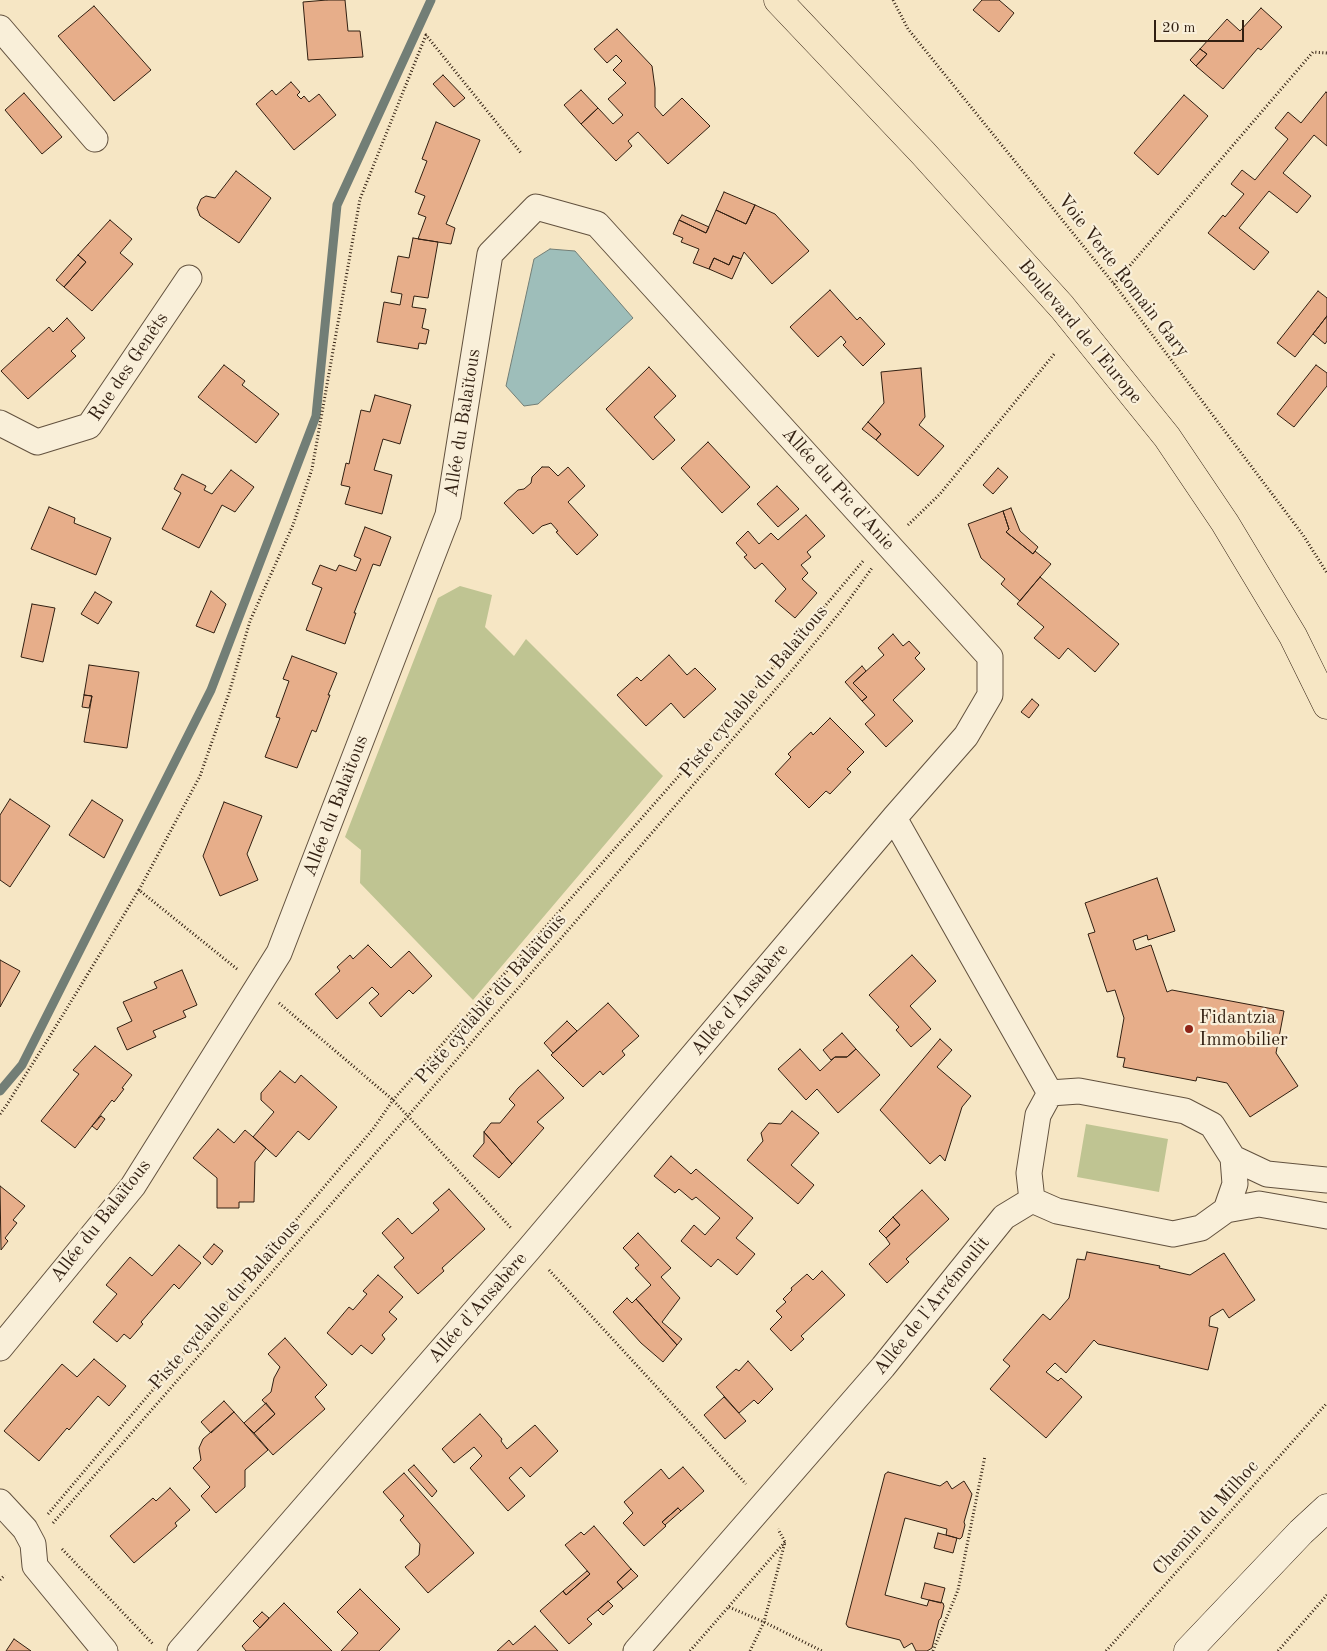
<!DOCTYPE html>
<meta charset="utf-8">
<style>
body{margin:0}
#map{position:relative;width:1327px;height:1651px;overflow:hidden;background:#f6e6c4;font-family:"Old Standard TT",serif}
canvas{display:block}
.scale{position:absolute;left:1154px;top:20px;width:90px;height:22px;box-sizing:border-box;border:2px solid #311f11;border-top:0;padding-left:6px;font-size:15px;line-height:18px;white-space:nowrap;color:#311f11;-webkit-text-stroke:4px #f9efd9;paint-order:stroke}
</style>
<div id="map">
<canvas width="1327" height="1651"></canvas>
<div class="scale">20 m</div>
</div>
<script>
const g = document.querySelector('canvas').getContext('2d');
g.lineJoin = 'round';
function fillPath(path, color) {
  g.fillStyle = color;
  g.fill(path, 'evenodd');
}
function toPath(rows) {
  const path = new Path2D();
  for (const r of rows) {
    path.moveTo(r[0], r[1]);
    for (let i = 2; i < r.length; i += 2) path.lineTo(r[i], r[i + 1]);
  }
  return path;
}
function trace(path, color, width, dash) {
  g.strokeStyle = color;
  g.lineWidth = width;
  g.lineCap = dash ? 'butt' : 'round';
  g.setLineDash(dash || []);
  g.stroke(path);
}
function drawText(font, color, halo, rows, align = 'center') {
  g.font = font + ' "Old Standard TT",serif';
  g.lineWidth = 4.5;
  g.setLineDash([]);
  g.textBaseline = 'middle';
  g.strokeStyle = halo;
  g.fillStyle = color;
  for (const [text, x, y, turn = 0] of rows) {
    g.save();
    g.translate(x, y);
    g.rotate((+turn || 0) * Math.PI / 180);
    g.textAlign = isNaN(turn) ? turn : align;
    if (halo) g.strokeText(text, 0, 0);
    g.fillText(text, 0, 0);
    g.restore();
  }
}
fillPath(toPath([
 [460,586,492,595,485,627,514,656,526,639,663,776,473,1000,360,883,361,850,345,837,438,598],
 [1086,1124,1168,1139,1159,1192,1077,1177]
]), '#bfc492');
const water = toPath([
 [550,249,575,251,633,318,538,404,524,406,506,386,534,259,550,249]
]);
fillPath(water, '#9ebeba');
trace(water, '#727e76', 1);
trace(toPath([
 [0,1091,22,1065,211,690,316,416,337,205,431,0]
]), '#727e76', 9);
const building = toPath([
 [327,0,345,0,348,31,360,31,363,57,308,60,303,2,327,0],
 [982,0,999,0,1014,13,999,32,973,10,982,0],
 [94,6,151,70,114,101,58,36,94,6],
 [1261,8,1282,27,1261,50,1258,48,1223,89,1196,66,1207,54,1200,49,1227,19,1240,31,1261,8],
 [617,29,652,66,655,88,655,107,663,116,682,98,710,126,668,164,638,132,628,141,632,146,616,161,581,124,598,108,613,124,623,115,608,99,626,83,613,70,622,61,616,55,607,63,594,49,617,29],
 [1200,49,1207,54,1196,66,1190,60,1200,49],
 [443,75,465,98,454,107,433,84,443,75],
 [291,82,300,92,297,95,301,99,304,96,309,102,319,94,336,115,294,150,256,104,272,90,276,95,291,82],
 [581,90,598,108,581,124,564,105,581,90],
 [1326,92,1327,93,1327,146,1314,135,1283,173,1311,196,1297,213,1269,191,1239,228,1269,252,1254,270,1208,233,1223,215,1225,217,1244,194,1231,184,1242,170,1255,180,1288,139,1275,128,1288,112,1301,123,1326,92],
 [24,93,62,137,42,154,5,110,24,93],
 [1184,95,1208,116,1158,175,1134,153,1184,95],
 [436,122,480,140,446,224,455,228,451,244,418,239,426,217,418,214,425,196,415,192,427,161,422,159,436,122],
 [236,171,271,198,239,243,200,216,197,208,201,199,206,196,215,198,236,171],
 [724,192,755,205,746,224,716,210,724,192],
 [755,205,775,214,809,251,772,284,744,252,741,259,733,256,729,265,714,258,709,269,693,263,699,249,681,242,683,238,673,234,679,220,706,233,716,210,746,224,755,205],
 [682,215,709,227,706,233,679,220,682,215],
 [110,220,132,239,120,253,133,264,92,311,64,287,86,262,78,255,110,220],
 [413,238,438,242,428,298,414,296,412,307,426,309,422,328,429,330,426,344,419,343,418,349,377,342,384,302,400,305,402,294,391,292,398,256,409,258,413,238],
 [78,255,86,262,64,287,56,280,78,255],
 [733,256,741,259,732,279,709,269,714,258,729,265,733,256],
 [830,290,857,320,860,317,885,344,863,366,843,345,846,342,841,336,818,357,790,327,830,290],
 [1318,291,1327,298,1327,316,1295,357,1277,343,1318,291],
 [1327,316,1327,341,1325,344,1313,334,1327,316],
 [67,318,85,338,71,351,76,356,28,399,1,371,49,327,53,332,67,318],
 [224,365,245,381,242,385,279,414,256,443,198,397,224,365],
 [1316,365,1327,373,1327,386,1294,427,1277,414,1316,365],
 [649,367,676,396,654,417,675,440,653,460,606,409,649,367],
 [921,368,925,417,919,425,944,446,918,476,876,440,881,434,868,422,884,403,881,372,921,368],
 [375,395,411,405,400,444,383,439,374,470,392,475,382,514,345,504,350,487,341,485,346,463,349,464,361,410,370,412,375,395],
 [868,422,881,434,876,440,862,429,868,422],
 [708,442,750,487,722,513,681,468,708,442],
 [542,467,549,467,558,476,568,467,585,486,568,502,598,535,577,555,556,532,558,531,551,523,542,526,533,534,504,503,518,490,524,489,531,483,532,477,542,467],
 [998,468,1008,477,993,494,983,485,998,468],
 [231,470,254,487,235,512,222,505,199,548,162,529,181,493,174,489,182,474,206,486,204,490,212,494,231,470],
 [777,486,799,509,778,527,757,504,777,486],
 [49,507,75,518,74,523,111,538,96,575,31,549,49,507],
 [1011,508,1020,531,1038,547,1033,554,1006,532,1009,529,1003,511,1011,508],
 [1003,511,1009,529,1006,532,1033,554,1035,551,1051,564,1020,601,1001,584,1005,579,981,558,968,524,1003,511],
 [806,515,825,536,807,552,811,557,801,565,808,573,802,579,817,593,795,618,775,601,786,589,762,563,755,569,744,557,747,555,736,543,748,531,759,544,771,533,778,540,806,515],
 [365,527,391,537,380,566,373,564,354,613,356,613,345,644,306,630,322,588,312,584,320,565,336,571,339,565,356,571,361,559,354,556,365,527],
 [1040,577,1119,644,1095,672,1068,648,1059,659,1034,638,1044,627,1017,604,1040,577],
 [211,591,226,604,214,633,196,626,211,591],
 [95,592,112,602,98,624,81,614,95,592],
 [32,604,55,608,43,662,21,657,32,604],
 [893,634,903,646,909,641,920,653,915,658,925,669,893,700,913,721,886,747,865,724,875,715,862,701,867,697,853,683,884,655,878,648,893,634],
 [669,655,687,675,695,668,716,689,684,718,671,703,646,726,617,695,637,677,641,681,669,655],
 [292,656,337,673,328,695,330,695,316,732,312,730,297,768,265,757,280,718,276,717,289,681,283,679,292,656],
 [89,665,139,672,127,748,84,742,92,696,84,695,89,665],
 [862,666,866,671,853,683,867,697,862,701,845,682,862,666],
 [84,695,92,696,89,708,82,707,84,695],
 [1032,699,1039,705,1029,718,1021,712,1032,699],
 [830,718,864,752,847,769,851,772,830,794,826,791,809,808,775,774,791,757,788,754,811,732,813,735,830,718],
 [10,799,50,826,10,887,0,880,0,815,10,799],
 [92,800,123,820,104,858,69,835,92,800],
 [224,802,262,816,247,854,258,880,220,896,203,856,224,802],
 [1157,878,1175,931,1148,940,1147,935,1133,940,1136,950,1151,945,1167,992,1172,990,1284,1011,1276,1053,1298,1086,1250,1117,1227,1083,1197,1077,1196,1081,1123,1067,1125,1058,1117,1057,1124,1018,1115,990,1107,992,1088,934,1095,932,1085,903,1157,878],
 [368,945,391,968,409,951,432,976,413,994,409,990,381,1017,369,1003,379,994,372,987,337,1019,315,994,340,971,337,967,350,955,353,959,368,945],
 [912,955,936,981,910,1006,931,1029,911,1047,896,1030,899,1027,869,995,912,955],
 [0,960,20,971,0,1007,0,960],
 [182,970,197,1005,183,1011,186,1017,153,1031,156,1037,127,1050,117,1028,132,1021,123,1002,157,988,154,982,182,970],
 [608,1003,639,1036,622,1051,625,1055,603,1075,600,1071,583,1087,551,1055,608,1003],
 [567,1021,577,1031,553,1053,544,1043,567,1021],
 [842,1033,856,1049,847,1057,835,1057,831,1060,823,1050,842,1033],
 [940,1039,952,1050,937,1067,971,1096,962,1107,945,1161,940,1155,930,1164,880,1110,940,1039],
 [95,1046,132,1075,122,1088,124,1089,114,1102,112,1100,75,1148,41,1121,79,1074,73,1070,95,1046],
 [800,1049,820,1071,835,1057,847,1057,856,1049,880,1075,838,1113,817,1089,806,1100,778,1069,800,1049],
 [538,1070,564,1098,537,1122,544,1128,512,1164,484,1132,491,1123,500,1123,515,1105,509,1099,518,1088,538,1070],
 [280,1071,295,1083,301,1075,337,1107,309,1140,298,1131,276,1157,253,1137,274,1112,261,1100,261,1093,280,1071],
 [792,1111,819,1133,791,1165,814,1185,798,1204,747,1160,763,1141,761,1133,769,1123,781,1124,792,1111],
 [101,1116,105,1119,97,1130,92,1126,101,1116],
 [218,1129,234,1143,245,1130,266,1148,255,1162,254,1202,239,1202,239,1208,217,1208,217,1178,193,1158,218,1129],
 [484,1132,512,1164,499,1178,473,1156,484,1143,484,1132],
 [671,1156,691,1174,696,1169,753,1218,736,1238,755,1254,737,1275,718,1259,711,1267,681,1241,694,1225,705,1235,720,1218,696,1197,692,1200,679,1189,675,1193,654,1176,671,1156],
 [0,1186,25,1206,13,1220,17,1223,5,1238,8,1241,1,1250,0,1186],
 [449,1189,485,1229,442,1268,444,1271,418,1294,394,1267,404,1258,382,1233,398,1218,412,1234,439,1210,433,1203,449,1189],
 [922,1190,949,1219,906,1259,909,1262,887,1283,869,1264,890,1244,886,1238,900,1225,893,1217,922,1190],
 [893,1217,900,1225,886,1238,879,1231,893,1217],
 [638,1233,671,1268,661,1277,680,1298,662,1322,682,1339,677,1345,636,1299,651,1285,635,1268,639,1265,623,1248,638,1233],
 [214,1244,223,1251,212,1265,203,1257,214,1244],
 [179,1245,201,1263,179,1289,174,1284,141,1322,143,1324,130,1339,124,1334,117,1342,93,1322,117,1294,106,1285,130,1257,152,1276,179,1245],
 [1087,1252,1160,1266,1159,1268,1190,1275,1224,1253,1255,1300,1229,1318,1223,1309,1210,1317,1209,1326,1218,1328,1208,1370,1098,1344,1094,1340,1066,1373,1055,1363,1046,1372,1058,1381,1061,1378,1082,1397,1046,1438,990,1389,1010,1366,1003,1360,1043,1314,1050,1320,1069,1298,1077,1259,1085,1260,1087,1252],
 [822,1271,845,1295,801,1336,804,1339,791,1351,770,1329,782,1317,776,1311,786,1302,783,1299,792,1290,791,1288,807,1274,813,1280,822,1271],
 [378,1275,403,1297,389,1312,397,1319,382,1335,385,1339,372,1354,361,1345,352,1355,327,1333,349,1307,353,1310,367,1294,363,1291,378,1275],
 [627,1298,632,1303,636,1299,677,1345,663,1362,641,1343,613,1312,627,1298],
 [285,1338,327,1385,315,1397,325,1409,273,1455,254,1433,275,1414,262,1400,271,1392,274,1378,280,1367,268,1354,285,1338],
 [94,1359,126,1386,109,1406,98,1396,69,1430,67,1428,39,1461,4,1431,62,1364,77,1377,94,1359],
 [748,1361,773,1389,758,1404,754,1400,739,1413,716,1387,736,1369,739,1371,748,1361],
 [724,1397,746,1421,725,1439,704,1415,724,1397],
 [224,1401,234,1412,211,1433,201,1422,224,1401],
 [266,1403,275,1414,254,1433,244,1423,266,1403],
 [234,1412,268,1450,245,1470,245,1487,216,1513,201,1496,210,1487,193,1468,201,1460,199,1448,203,1439,234,1412],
 [480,1414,502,1439,501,1441,507,1449,535,1425,558,1451,530,1477,521,1467,509,1478,525,1496,508,1511,470,1468,482,1456,474,1447,454,1463,442,1449,480,1414],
 [414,1465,437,1491,432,1497,408,1470,414,1465],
 [683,1467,704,1491,681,1511,678,1508,662,1522,666,1526,644,1546,623,1523,633,1513,624,1502,661,1469,669,1479,683,1467],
 [888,1472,940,1486,947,1481,952,1489,964,1481,972,1494,964,1522,965,1525,962,1537,960,1539,946,1535,947,1529,905,1518,885,1595,927,1606,929,1600,943,1603,944,1606,941,1618,939,1620,932,1648,927,1651,916,1651,912,1643,904,1648,900,1640,848,1627,846,1624,885,1474,888,1472],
 [404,1473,474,1553,428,1593,405,1567,419,1555,420,1544,400,1520,404,1516,383,1492,404,1473],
 [170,1488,190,1510,175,1523,177,1526,134,1563,110,1536,153,1498,156,1501,170,1488],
 [678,1508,681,1511,665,1525,662,1522,678,1508],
 [594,1526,631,1569,617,1582,623,1589,587,1619,592,1624,569,1644,540,1611,563,1591,566,1595,590,1574,565,1545,581,1532,584,1535,594,1526],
 [938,1533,957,1538,953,1553,934,1548,938,1533],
 [631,1569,638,1576,623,1589,617,1582,631,1569],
 [587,1571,590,1574,566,1595,563,1591,587,1571],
 [925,1583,945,1588,941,1603,921,1598,925,1583],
 [360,1589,400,1629,379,1651,341,1651,358,1633,337,1612,360,1589],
 [608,1601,613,1606,603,1615,598,1610,608,1601],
 [284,1603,332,1651,246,1651,242,1646,284,1603],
 [262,1612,269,1618,260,1628,253,1621,262,1612],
 [535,1626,558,1651,497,1651,509,1640,513,1645,535,1626],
 [14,1639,31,1651,6,1651,14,1639]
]);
fillPath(building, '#e7ae8a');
trace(building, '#311f11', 1);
const minor = toPath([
 [0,28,95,139],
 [0,423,37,442,89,426,189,278],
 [1050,1093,1079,1091,1185,1111,1212,1125,1233,1158,1267,1174,1327,1180],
 [1032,1200,1057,1211,1173,1234,1201,1228,1226,1210,1259,1204,1327,1216],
 [1032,1200,1029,1173,1038,1115,1050,1093],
 [1226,1210,1235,1184,1233,1158],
 [0,1348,133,1186,279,953,448,515,490,254,536,207,597,224,990,657,990,695,966,736,894,818],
 [0,1502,25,1529,33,1544,35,1566,105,1651],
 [180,1651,529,1249,894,818,1050,1093],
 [636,1651,883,1367,1004,1217,1032,1200]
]);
const secondary = toPath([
 [1188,1651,1301,1532,1327,1508]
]);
const primary = toPath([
 [778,0,923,153,1062,307,1167,437,1225,523,1293,636,1327,705]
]);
trace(minor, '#62513e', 27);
trace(secondary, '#311f11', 29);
trace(primary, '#311f11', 29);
trace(toPath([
 [893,0,908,29,1114,284,1303,535,1327,573],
 [1114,284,1313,52,1327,53],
 [908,525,940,494,1055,353],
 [237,969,139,890,200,776,229,693,250,621,293,525,312,469,360,199,426,35,521,153],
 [279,1003,393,1100,511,1228],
 [0,1114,6,1106,50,1036,139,890],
 [549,1270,746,1484],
 [48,1514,373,1129,393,1100,737,710,864,560],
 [53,1523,408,1116,793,669,841,611,872,568],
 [62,1549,153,1644],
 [0,1580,5,1575],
 [729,1607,764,1622,822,1651],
 [690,1651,785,1542],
 [750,1651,764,1622,785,1542,778,1529],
 [933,1651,958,1590,985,1456],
 [1106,1651,1327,1403],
 [1278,1651,1327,1595]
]), '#311f11', 3, [1, 2.5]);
trace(minor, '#f9efd9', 25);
trace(secondary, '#f9efd9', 28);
trace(primary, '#f6e6c4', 28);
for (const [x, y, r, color] of [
 [1189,1029,5,"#8f2418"]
]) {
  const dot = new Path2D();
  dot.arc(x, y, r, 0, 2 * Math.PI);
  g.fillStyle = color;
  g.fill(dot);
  trace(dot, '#f9efd9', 2);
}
drawText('19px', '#311f11', '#f9efd9', [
 ["Voie Verte Romain Gary",1123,276,52],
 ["Boulevard de l'Europe",1080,332,50],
 ["Rue des Genêts",129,367,-56],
 ["Allée du Balaïtous",463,423,-81],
 ["Allée du Pic d'Anie",838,489,48],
 ["Piste cyclable du Balaïtous",754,692,-50],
 ["Allée du Balaïtous",336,806,-69],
 ["Piste cyclable du Balaïtous",491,999,-49],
 ["Allée d'Ansabère",740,1000,-50],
 ["Allée du Balaïtous",101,1221,-52],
 ["Piste cyclable du Balaïtous",225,1305,-49],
 ["Allée de l'Arrémoulit",932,1306,-51],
 ["Allée d'Ansabère",478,1308,-49],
 ["Chemin du Milhoc",1206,1518,-48]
]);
drawText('19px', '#311f11', '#f9efd9', [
 ["Fidantzia",1199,1018],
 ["Immobilier",1199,1040]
], 'left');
</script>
